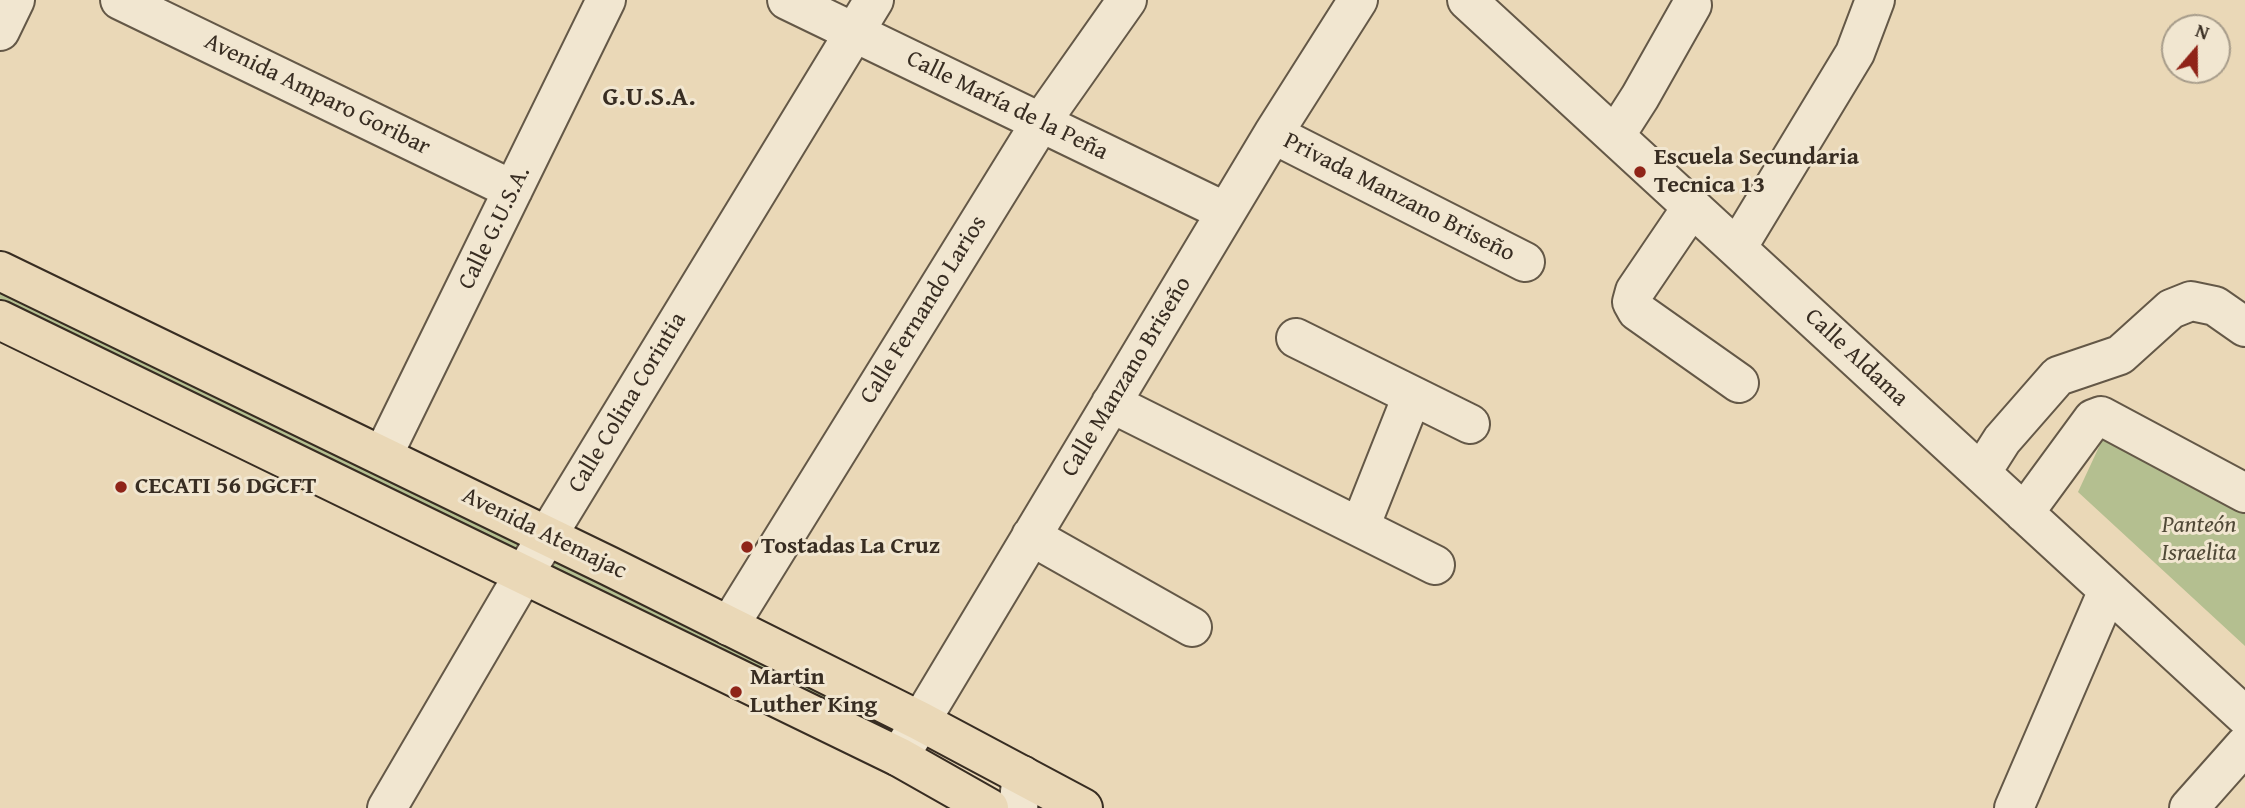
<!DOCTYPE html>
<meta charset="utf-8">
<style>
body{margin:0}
#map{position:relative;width:2245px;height:808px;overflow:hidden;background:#ead8b7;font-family:"Gentium Book Plus",serif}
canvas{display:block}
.north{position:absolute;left:2161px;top:14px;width:70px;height:70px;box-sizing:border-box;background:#f1e6d0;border:2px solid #a79c8a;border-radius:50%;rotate:20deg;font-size:19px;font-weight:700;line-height:28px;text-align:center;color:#382d22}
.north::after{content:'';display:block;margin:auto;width:24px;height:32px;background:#8f2418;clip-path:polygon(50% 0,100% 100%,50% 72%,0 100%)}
</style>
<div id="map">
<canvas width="2245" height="808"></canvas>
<div class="north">N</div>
</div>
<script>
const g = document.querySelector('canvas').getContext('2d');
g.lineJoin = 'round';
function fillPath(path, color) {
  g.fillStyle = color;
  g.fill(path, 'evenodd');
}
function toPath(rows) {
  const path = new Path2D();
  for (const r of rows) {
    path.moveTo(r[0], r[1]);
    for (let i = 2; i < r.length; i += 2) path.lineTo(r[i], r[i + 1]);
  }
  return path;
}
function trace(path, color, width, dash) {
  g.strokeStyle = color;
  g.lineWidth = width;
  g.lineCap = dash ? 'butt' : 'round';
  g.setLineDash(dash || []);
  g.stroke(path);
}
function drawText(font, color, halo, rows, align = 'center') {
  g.font = font + ' "Gentium Book Plus",serif';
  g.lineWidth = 6;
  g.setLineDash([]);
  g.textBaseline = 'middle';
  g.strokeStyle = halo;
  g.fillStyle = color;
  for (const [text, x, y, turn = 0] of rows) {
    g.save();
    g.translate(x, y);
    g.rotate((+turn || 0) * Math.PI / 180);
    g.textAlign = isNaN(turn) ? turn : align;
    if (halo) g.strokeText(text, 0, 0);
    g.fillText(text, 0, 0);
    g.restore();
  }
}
fillPath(toPath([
 [0,281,915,737,916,751,0,316],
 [2104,436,2245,513,2245,646,2078,492]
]), '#b4bf90');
const minor = toPath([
 [120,0,513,190],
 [787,0,1226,212],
 [1467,0,2245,716],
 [0,31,15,0],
 [1273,134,1525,262],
 [1615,136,1640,97,1692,5],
 [1692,207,1635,291,1632,302,1637,311,1739,383],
 [1737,248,1855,53,1875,0],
 [1296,338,1470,424],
 [1111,403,1435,565],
 [383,455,606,0],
 [1981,473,2002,440,2058,376,2120,355,2171,309,2191,301,2215,306,2245,327],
 [2024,513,2093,419,2101,416,2245,493],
 [1360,527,1412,396],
 [1031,536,1192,627],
 [729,626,1041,122,1127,0],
 [899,757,1273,134,1358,0],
 [387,808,527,569,874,0],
 [1018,808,1022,775],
 [2014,808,2108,590],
 [2189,808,2245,745]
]);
const major = toPath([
 [0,271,609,566,920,721,1083,808],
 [0,320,899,757,989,808]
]);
trace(minor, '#645847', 42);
trace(major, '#382d22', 42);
trace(minor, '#f1e6d0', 38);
trace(major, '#ead8b7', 38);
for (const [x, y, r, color] of [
 [1640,172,7,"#8f2418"],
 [121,487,7,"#8f2418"],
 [747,547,7,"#8f2418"],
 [736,692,7,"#8f2418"]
]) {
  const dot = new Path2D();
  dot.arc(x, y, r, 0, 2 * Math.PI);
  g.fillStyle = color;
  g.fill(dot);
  trace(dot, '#f1e6d0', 2.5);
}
drawText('24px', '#382d22', '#f1e6d0', [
 ["Avenida Amparo Goribar",317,95,26],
 ["Calle María de la Peña",1007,106,26],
 ["Privada Manzano Briseño",1399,198,27],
 ["Calle G.U.S.A.",495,228,-64],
 ["Calle Fernando Larios",924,310,-58],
 ["Calle Aldama",1856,358,43],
 ["Calle Manzano Briseño",1127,377,-59],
 ["Calle Colina Corintia",628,403,-59],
 ["Avenida Atemajac",544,534,26]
]);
drawText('bold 24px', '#382d22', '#f1e6d0', [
 ["Escuela Secundaria",1654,158],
 ["Tecnica 13",1654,186],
 ["CECATI 56 DGCFT",135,487],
 ["Tostadas La Cruz",761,547],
 ["Martin",750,678],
 ["Luther King",750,706]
], 'left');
drawText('italic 24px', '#514a38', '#f1e6d0', [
 ["Panteón",2199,526],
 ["Israelita",2199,554]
]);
drawText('bold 26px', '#382d22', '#f1e6d0', [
 ["G.U.S.A.",649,98]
]);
</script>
